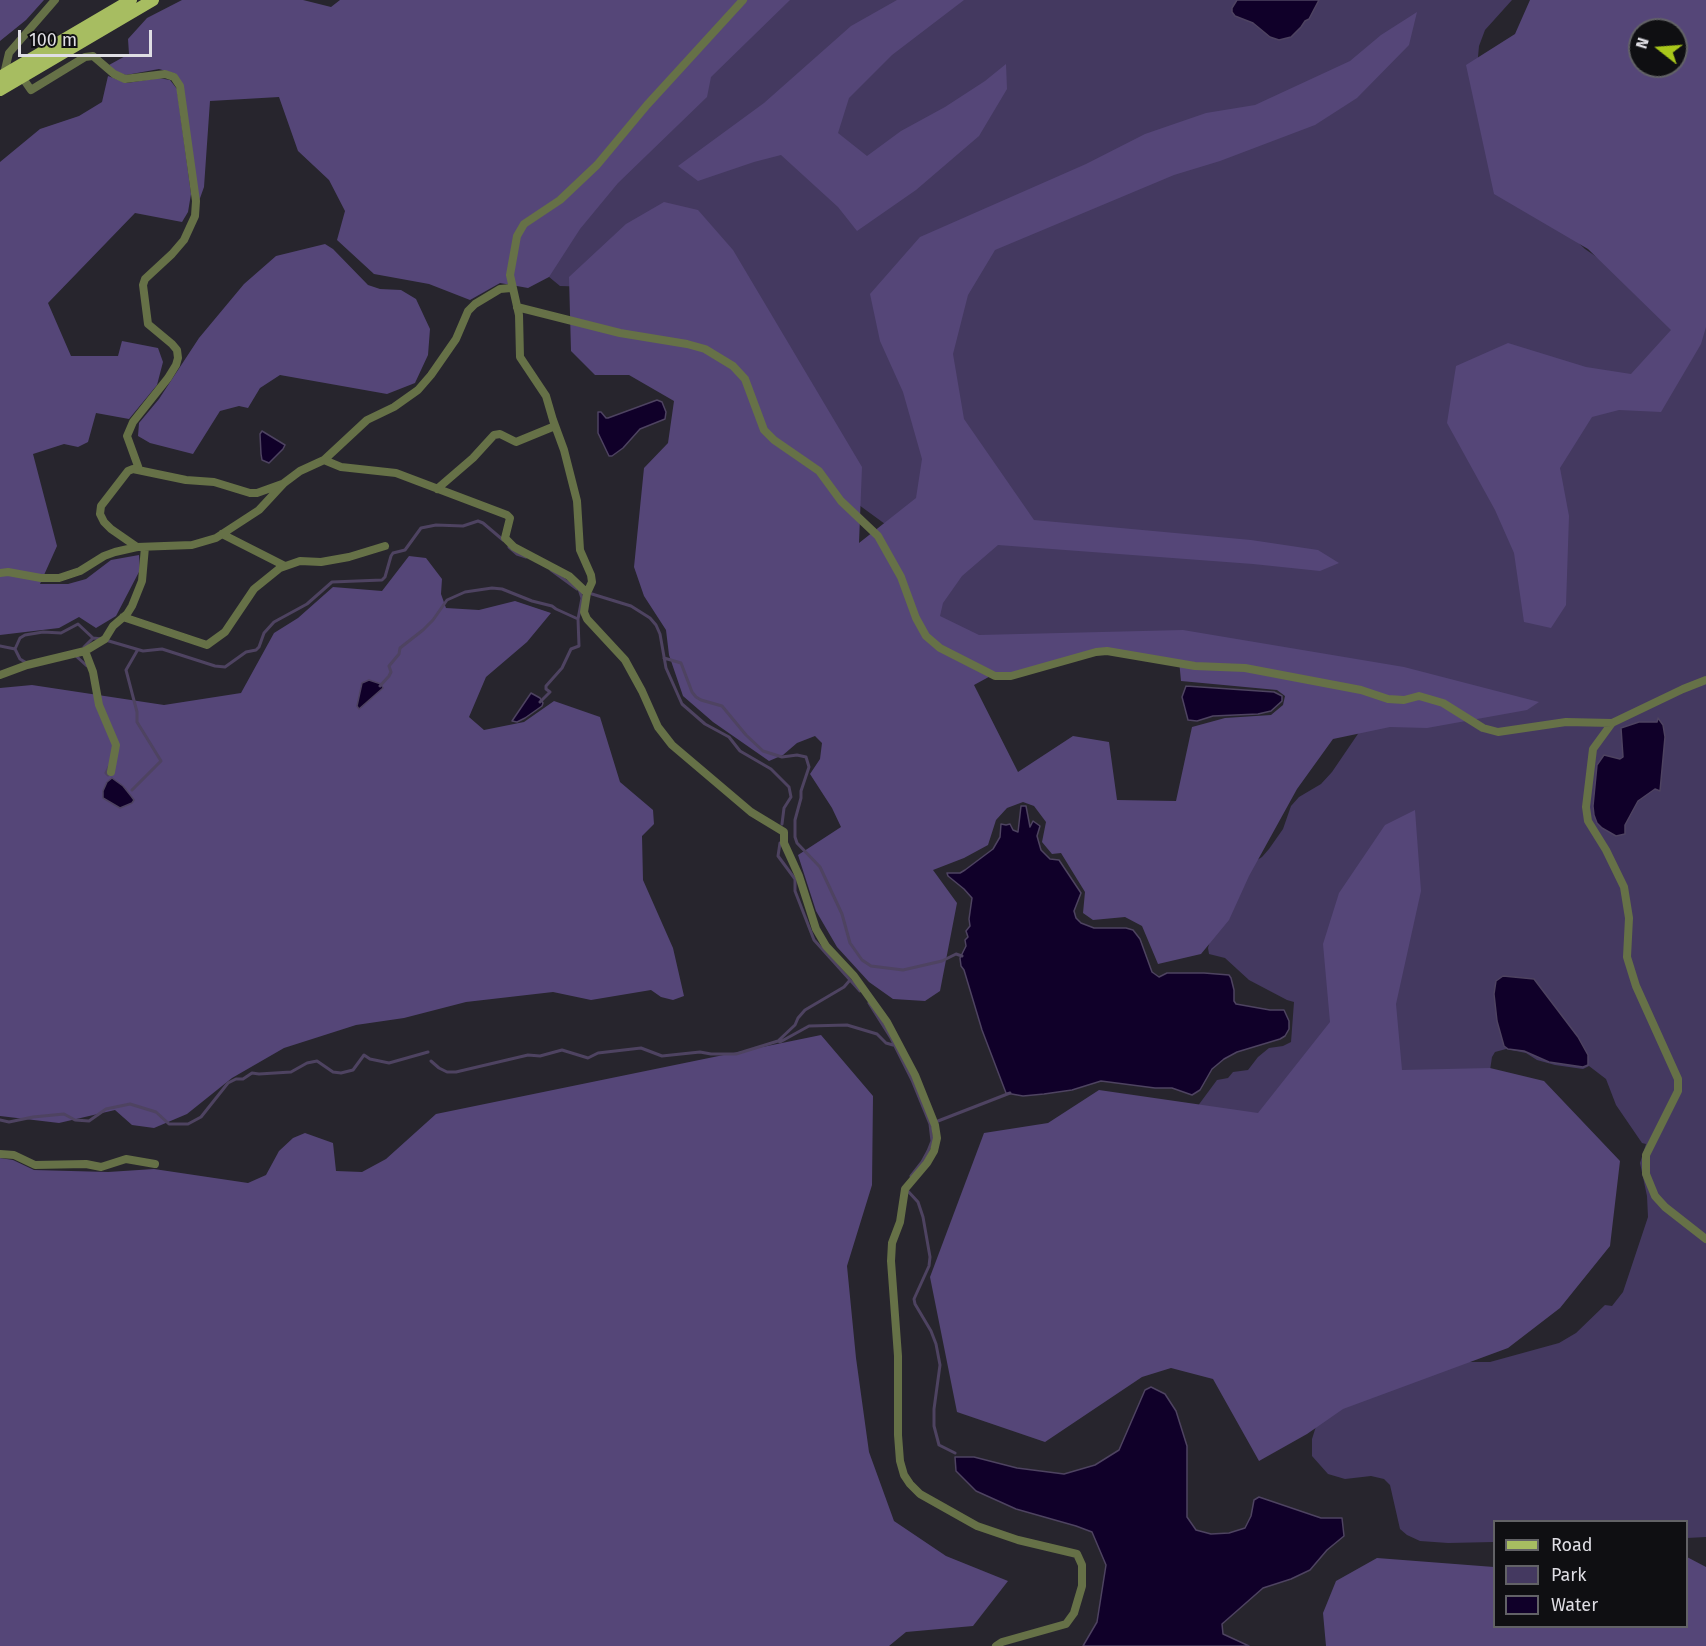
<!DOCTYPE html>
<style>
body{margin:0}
#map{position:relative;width:1706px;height:1646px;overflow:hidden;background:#27252d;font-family:"Fira Sans",sans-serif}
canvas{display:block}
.legend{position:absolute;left:1493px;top:1520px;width:195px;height:108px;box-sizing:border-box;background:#0f0f12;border:2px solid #626266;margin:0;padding:8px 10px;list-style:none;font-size:18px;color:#dfdee4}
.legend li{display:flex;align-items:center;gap:12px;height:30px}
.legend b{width:30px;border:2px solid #626266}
.north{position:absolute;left:1628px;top:18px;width:60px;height:60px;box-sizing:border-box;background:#0f0f12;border:2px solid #626266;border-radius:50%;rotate:287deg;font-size:16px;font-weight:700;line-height:24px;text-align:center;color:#dfdee4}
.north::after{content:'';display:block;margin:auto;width:21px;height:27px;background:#a9c71b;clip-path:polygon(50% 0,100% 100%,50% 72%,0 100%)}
.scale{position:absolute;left:18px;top:30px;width:134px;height:27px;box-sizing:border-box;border:3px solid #dfdee4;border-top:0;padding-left:8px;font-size:18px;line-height:21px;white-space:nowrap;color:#dfdee4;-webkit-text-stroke:4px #0f0f12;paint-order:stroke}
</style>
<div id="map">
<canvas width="1706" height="1646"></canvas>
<ul class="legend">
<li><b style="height:8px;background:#a7bd61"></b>Road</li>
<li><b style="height:16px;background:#443960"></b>Park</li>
<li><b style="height:16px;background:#100029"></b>Water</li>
</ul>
<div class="north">N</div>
<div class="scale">100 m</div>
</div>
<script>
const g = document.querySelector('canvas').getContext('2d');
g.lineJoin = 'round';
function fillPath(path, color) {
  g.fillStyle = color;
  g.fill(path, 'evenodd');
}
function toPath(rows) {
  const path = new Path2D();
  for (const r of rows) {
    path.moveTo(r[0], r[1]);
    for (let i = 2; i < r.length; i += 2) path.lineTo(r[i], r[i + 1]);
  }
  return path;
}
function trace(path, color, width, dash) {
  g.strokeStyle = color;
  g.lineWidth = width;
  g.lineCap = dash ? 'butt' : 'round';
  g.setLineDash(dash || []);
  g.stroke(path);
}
fillPath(toPath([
 [758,0,1512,0,1485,30,1479,46,1477,68,1546,212,1585,249,1617,271,1706,302,1706,1537,1687,1538,1686,1522,1494,1522,1494,1542,1448,1543,1420,1541,1407,1535,1400,1529,1390,1485,1384,1479,1371,1476,1345,1479,1328,1474,1312,1456,1312,1439,1318,1420,1439,1362,1490,1362,1559,1343,1576,1333,1605,1305,1612,1306,1623,1292,1648,1217,1647,1196,1640,1163,1646,1144,1642,1143,1616,1105,1606,1079,1589,1066,1583,1069,1555,1065,1537,1060,1526,1053,1506,1049,1495,1052,1492,1057,1489,1077,1497,1152,1197,1107,1217,1080,1228,1078,1233,1072,1248,1070,1258,1057,1269,1048,1283,1046,1291,1042,1294,1002,1287,1000,1249,980,1225,958,1209,954,1208,948,1213,931,1246,867,1262,857,1269,849,1283,829,1291,806,1299,797,1321,784,1332,772,1364,725,1261,661,950,643,896,532,848,497,592,287,560,286,537,267]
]), '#443960');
fillPath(toPath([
 [0,0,44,0,26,20,0,41],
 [182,0,303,0,331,7,340,0,790,0,711,77,707,97,618,183,580,229,549,277,528,288,500,283,470,300,429,284,374,274,337,240,345,211,329,180,298,151,279,97,210,101,204,187,199,201,183,87,176,74,159,69,126,75,116,72,109,65,129,54,128,39,147,18],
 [897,0,964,0,892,55,849,98,838,133,867,156,901,131,945,107,985,81,1006,64,1007,89,979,136,916,190,857,231,838,207,781,155,754,162,698,181,678,166,764,103,851,26],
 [1530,0,1706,0,1706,327,1701,344,1661,412,1619,410,1592,417,1560,468,1569,516,1566,605,1551,628,1524,622,1514,553,1495,510,1447,423,1456,366,1508,343,1586,367,1631,374,1671,330,1588,249,1494,194,1466,65,1515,34],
 [1640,30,1676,30,1676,66,1640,66],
 [1417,12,1409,45,1357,98,1315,125,1220,161,1174,175,995,250,968,295,953,354,964,419,1034,520,1251,540,1318,550,1339,563,1320,571,1253,564,998,545,962,576,943,603,940,616,979,635,1183,630,1404,667,1539,702,1527,710,1427,728,1390,727,1333,739,1297,789,1249,876,1229,920,1201,954,1158,964,1142,926,1125,917,1093,920,1083,913,1085,892,1061,853,1052,854,1042,842,1046,822,1034,806,1023,802,1007,808,996,820,988,845,964,858,933,870,957,903,940,991,925,1001,893,999,869,982,837,947,816,911,798,855,841,827,832,808,810,774,820,759,822,743,815,736,797,743,783,755,769,761,713,722,683,696,669,655,666,630,644,596,634,567,644,468,668,443,674,401,629,375,595,375,571,351,569,277,626,224,664,202,698,210,733,250,862,467,859,543,916,498,922,459,903,392,880,341,870,294,920,237,1086,164,1145,134,1206,113,1255,105,1350,61,1381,35],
 [1108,649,1179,660,1181,681,1277,690,1285,696,1283,705,1271,715,1225,718,1192,727,1176,801,1117,800,1109,742,1073,736,1018,772,974,685,996,673,1011,673],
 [108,76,127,83,159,78,170,80,177,89,191,194,188,212,182,222,135,213,48,303,71,356,118,356,122,341,158,348,163,362,157,385,129,419,96,413,88,442,78,447,64,444,33,454,57,546,40,584,68,584,86,579,111,560,139,555,140,570,116,616,96,628,79,617,59,628,0,635,0,162,40,129,79,116,102,102],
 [325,244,333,249,368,285,380,289,401,290,416,299,430,329,428,355,415,383,387,394,280,375,260,388,248,408,239,406,220,411,193,454,150,443,138,436,139,423,159,399,199,338,244,284,276,256],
 [409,556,426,558,442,579,441,594,446,608,479,610,515,601,551,613,527,642,486,677,469,717,484,730,524,722,554,701,600,717,620,782,653,810,654,824,642,836,643,880,673,948,684,996,673,1000,661,997,651,990,591,1000,553,992,466,1002,404,1018,356,1025,284,1048,232,1078,187,1114,154,1128,132,1125,115,1110,59,1123,0,1116,0,688,32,685,164,705,241,693,274,633,298,618,333,587,382,591],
 [1415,810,1421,891,1396,1004,1402,1070,1490,1068,1544,1081,1620,1161,1610,1246,1560,1308,1508,1348,1343,1409,1307,1434,1259,1461,1213,1379,1171,1368,1142,1377,1045,1442,957,1412,930,1277,984,1133,1048,1123,1099,1090,1258,1113,1330,1022,1323,944,1339,893,1385,825],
 [821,1035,873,1096,872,1185,847,1266,856,1358,869,1452,894,1521,946,1556,1008,1581,973,1626,906,1632,889,1646,0,1646,0,1158,13,1160,34,1170,108,1172,154,1169,248,1183,266,1175,279,1151,293,1138,305,1133,333,1143,336,1171,362,1172,386,1159,436,1114],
 [1687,1557,1706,1567,1706,1646,1326,1646,1323,1613,1336,1581,1377,1558,1494,1567,1494,1626,1686,1626]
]), '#554678');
const water = toPath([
 [1237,0,1319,0,1309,19,1305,21,1301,27,1291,37,1279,40,1270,37,1253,23,1235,16,1232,12,1232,8,1237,0],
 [657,400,662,402,666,412,665,419,640,429,623,448,612,456,609,456,598,433,598,412,601,412,606,418,608,418,657,400],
 [262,431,285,445,283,449,269,463,262,460,261,454,260,434,262,431],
 [369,680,381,684,383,688,359,709,357,706,362,683,369,680],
 [1186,686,1274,692,1282,696,1282,701,1271,711,1258,714,1213,716,1197,721,1188,720,1182,697,1186,686],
 [531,693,540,698,543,703,542,706,525,718,517,722,512,721,531,693],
 [1658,718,1663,725,1665,737,1660,791,1655,789,1638,801,1625,825,1625,834,1616,836,1602,828,1597,823,1594,815,1593,806,1597,765,1604,755,1620,759,1623,757,1621,728,1639,722,1657,722,1658,718],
 [112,778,123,786,131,796,134,800,132,803,120,808,103,798,103,791,107,782,112,778],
 [1021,806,1026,806,1030,827,1033,821,1040,826,1037,836,1041,850,1050,859,1059,860,1081,893,1074,911,1076,918,1081,923,1094,928,1126,928,1133,930,1140,939,1152,972,1159,977,1167,973,1204,973,1229,975,1231,978,1234,990,1234,1001,1236,1004,1270,1010,1284,1010,1289,1021,1289,1029,1285,1036,1280,1039,1237,1052,1224,1059,1212,1069,1200,1090,1192,1095,1172,1088,1155,1088,1101,1081,1072,1090,1044,1094,1023,1096,1006,1093,982,1030,964,970,961,966,960,958,966,946,965,940,968,937,966,931,970,926,969,919,972,898,964,889,948,876,947,873,960,873,965,870,993,849,1000,837,1001,824,1006,825,1010,824,1013,830,1018,832,1021,806],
 [1503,976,1534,979,1578,1037,1588,1055,1588,1065,1583,1067,1549,1062,1524,1051,1508,1049,1504,1046,1497,1021,1494,994,1496,981,1503,976],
 [1151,1387,1165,1394,1176,1411,1187,1446,1187,1517,1196,1530,1211,1534,1229,1533,1245,1528,1251,1516,1254,1500,1259,1497,1321,1518,1342,1518,1344,1536,1327,1550,1310,1570,1291,1579,1263,1588,1222,1624,1223,1634,1249,1646,1083,1646,1097,1622,1106,1565,1092,1532,1076,1526,1016,1509,976,1491,956,1471,955,1457,974,1457,1017,1468,1064,1474,1095,1465,1119,1450,1145,1390,1151,1387]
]);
fillPath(water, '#100029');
trace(water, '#4e4361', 1.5);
trace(toPath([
 [509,547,517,554,526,557],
 [551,570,577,589],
 [592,594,631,606,650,618,656,625,660,634,666,668,682,704,705,724,729,737,740,751,771,769,789,787,791,797,784,808,782,824],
 [0,646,15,649,20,638,25,635,43,632,61,633,78,624,93,638,102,639,143,651,162,649,215,666,225,667,246,652,256,650,259,647,264,633,274,622,307,604,332,582,382,580,385,577,391,556,393,553,405,550,421,528,436,525,463,526,478,521,483,523,503,540],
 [84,647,93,638],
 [15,649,20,659,25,662],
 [77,655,76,656,87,666],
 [664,658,681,663,692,692,696,697,701,700,722,706,746,735,763,751,782,757,797,755,806,757,809,767,801,791,801,798,795,820,795,837,797,843,820,867,842,914,850,943,862,960,871,966,903,970,942,961,956,954,962,956],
 [380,686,389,676,391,672,389,666,399,654,400,648,423,630,433,620,447,600,465,592,492,588,502,589,532,601,552,606,556,609,578,619],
 [540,702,550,692,546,689,546,686,562,668,571,649,579,646,578,619,582,598,579,589],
 [108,775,106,773,109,767],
 [132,790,161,761,137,722,137,712,126,670,137,651],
 [780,843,778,856,795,879,795,891,814,940,860,991],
 [869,1003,891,1038,912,1080,930,1124,932,1141,928,1151,922,1162,911,1176],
 [778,1041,780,1042,809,1026,847,1025,877,1034,886,1043,893,1045],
 [431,1061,439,1068,447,1072,456,1072,528,1055,540,1056,562,1050,588,1058,598,1053,641,1048,662,1056,700,1052,711,1054,736,1054,778,1041,795,1025,798,1018,805,1010,844,987,850,980],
 [0,1120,9,1122,33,1117,64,1114,75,1120,89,1121,106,1109,130,1104,156,1112,169,1124,188,1124,201,1117,228,1083,236,1079,243,1079,252,1073,259,1074,291,1072,307,1063,317,1061,333,1072,341,1073,353,1070,364,1055,370,1059,389,1063,428,1052],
 [938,1121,1010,1093],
 [906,1189,918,1202,923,1217,930,1257,929,1266,914,1299,915,1304,931,1331,936,1344,940,1365,934,1409,934,1426,939,1445,955,1453]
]), '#4e4361', 3);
trace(toPath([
 [743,0,647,105,597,165,560,200,524,224,517,236,510,275,519,315,520,357,546,396,553,420,564,450,577,501,580,550,591,575,592,582,587,593,584,612,587,619,625,660,642,691,658,727,672,745,751,812,784,832,784,843,799,876,816,929,826,946,854,976,887,1022,915,1075,935,1125,937,1138,934,1151,927,1163,905,1189,900,1222,892,1243,891,1261,898,1356,898,1435,900,1461,904,1475,910,1484,920,1494,977,1526,1018,1540,1077,1554,1082,1565,1082,1586,1074,1613,1066,1624,1002,1642,996,1646],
 [4,74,9,53,55,0],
 [22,77,31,90,85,57,93,56,114,74,125,79,165,74,174,77,180,86,196,201,195,216,184,240,172,254,145,279,143,285,148,324,172,344,177,350,178,358,176,365,168,378,133,422,127,436,139,469],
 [517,307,620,333,687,344,705,349,733,366,745,379,764,430,774,440,819,471,841,501,878,536,901,577,916,618,926,636,940,648,995,676,1011,676,1096,652,1107,651,1195,666,1245,668,1361,690,1388,699,1404,700,1419,696,1443,703,1483,728,1498,732,1566,722,1612,723],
 [324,460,341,467,396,473,507,515,510,518,505,538,514,547,569,576,587,593],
 [437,489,473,458,494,435,500,434,516,442,555,426],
 [222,534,285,566],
 [137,547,111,529,104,522,100,514,101,506,128,471,133,469,186,480,214,482,250,493,257,493,282,484],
 [0,573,8,572,41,578,59,578,80,571,104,556,115,552,137,547,192,545,216,538,259,510,284,483,300,471,324,460,367,420,394,407,418,390,431,375,456,339,468,311,475,304,500,289,511,288],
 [123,617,207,645,225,632,254,589,280,568,300,561,321,562,349,557,385,546],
 [0,675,27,665,85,651],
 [1706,680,1683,689,1612,723,1593,749,1586,807,1588,821,1606,850,1624,887,1629,918,1627,957,1636,986,1678,1079,1678,1091,1646,1155,1646,1174,1655,1196,1665,1207,1706,1239],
 [111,772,116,745,99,705,93,672,85,651,105,639,113,626,127,614,132,606,142,581,145,547],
 [0,1154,14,1155,35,1165,86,1164,101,1167,126,1159,155,1164]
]), '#667147', 8);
trace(toPath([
 [0,77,131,0],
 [0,90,153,0]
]), '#a7bd61', 12);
</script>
